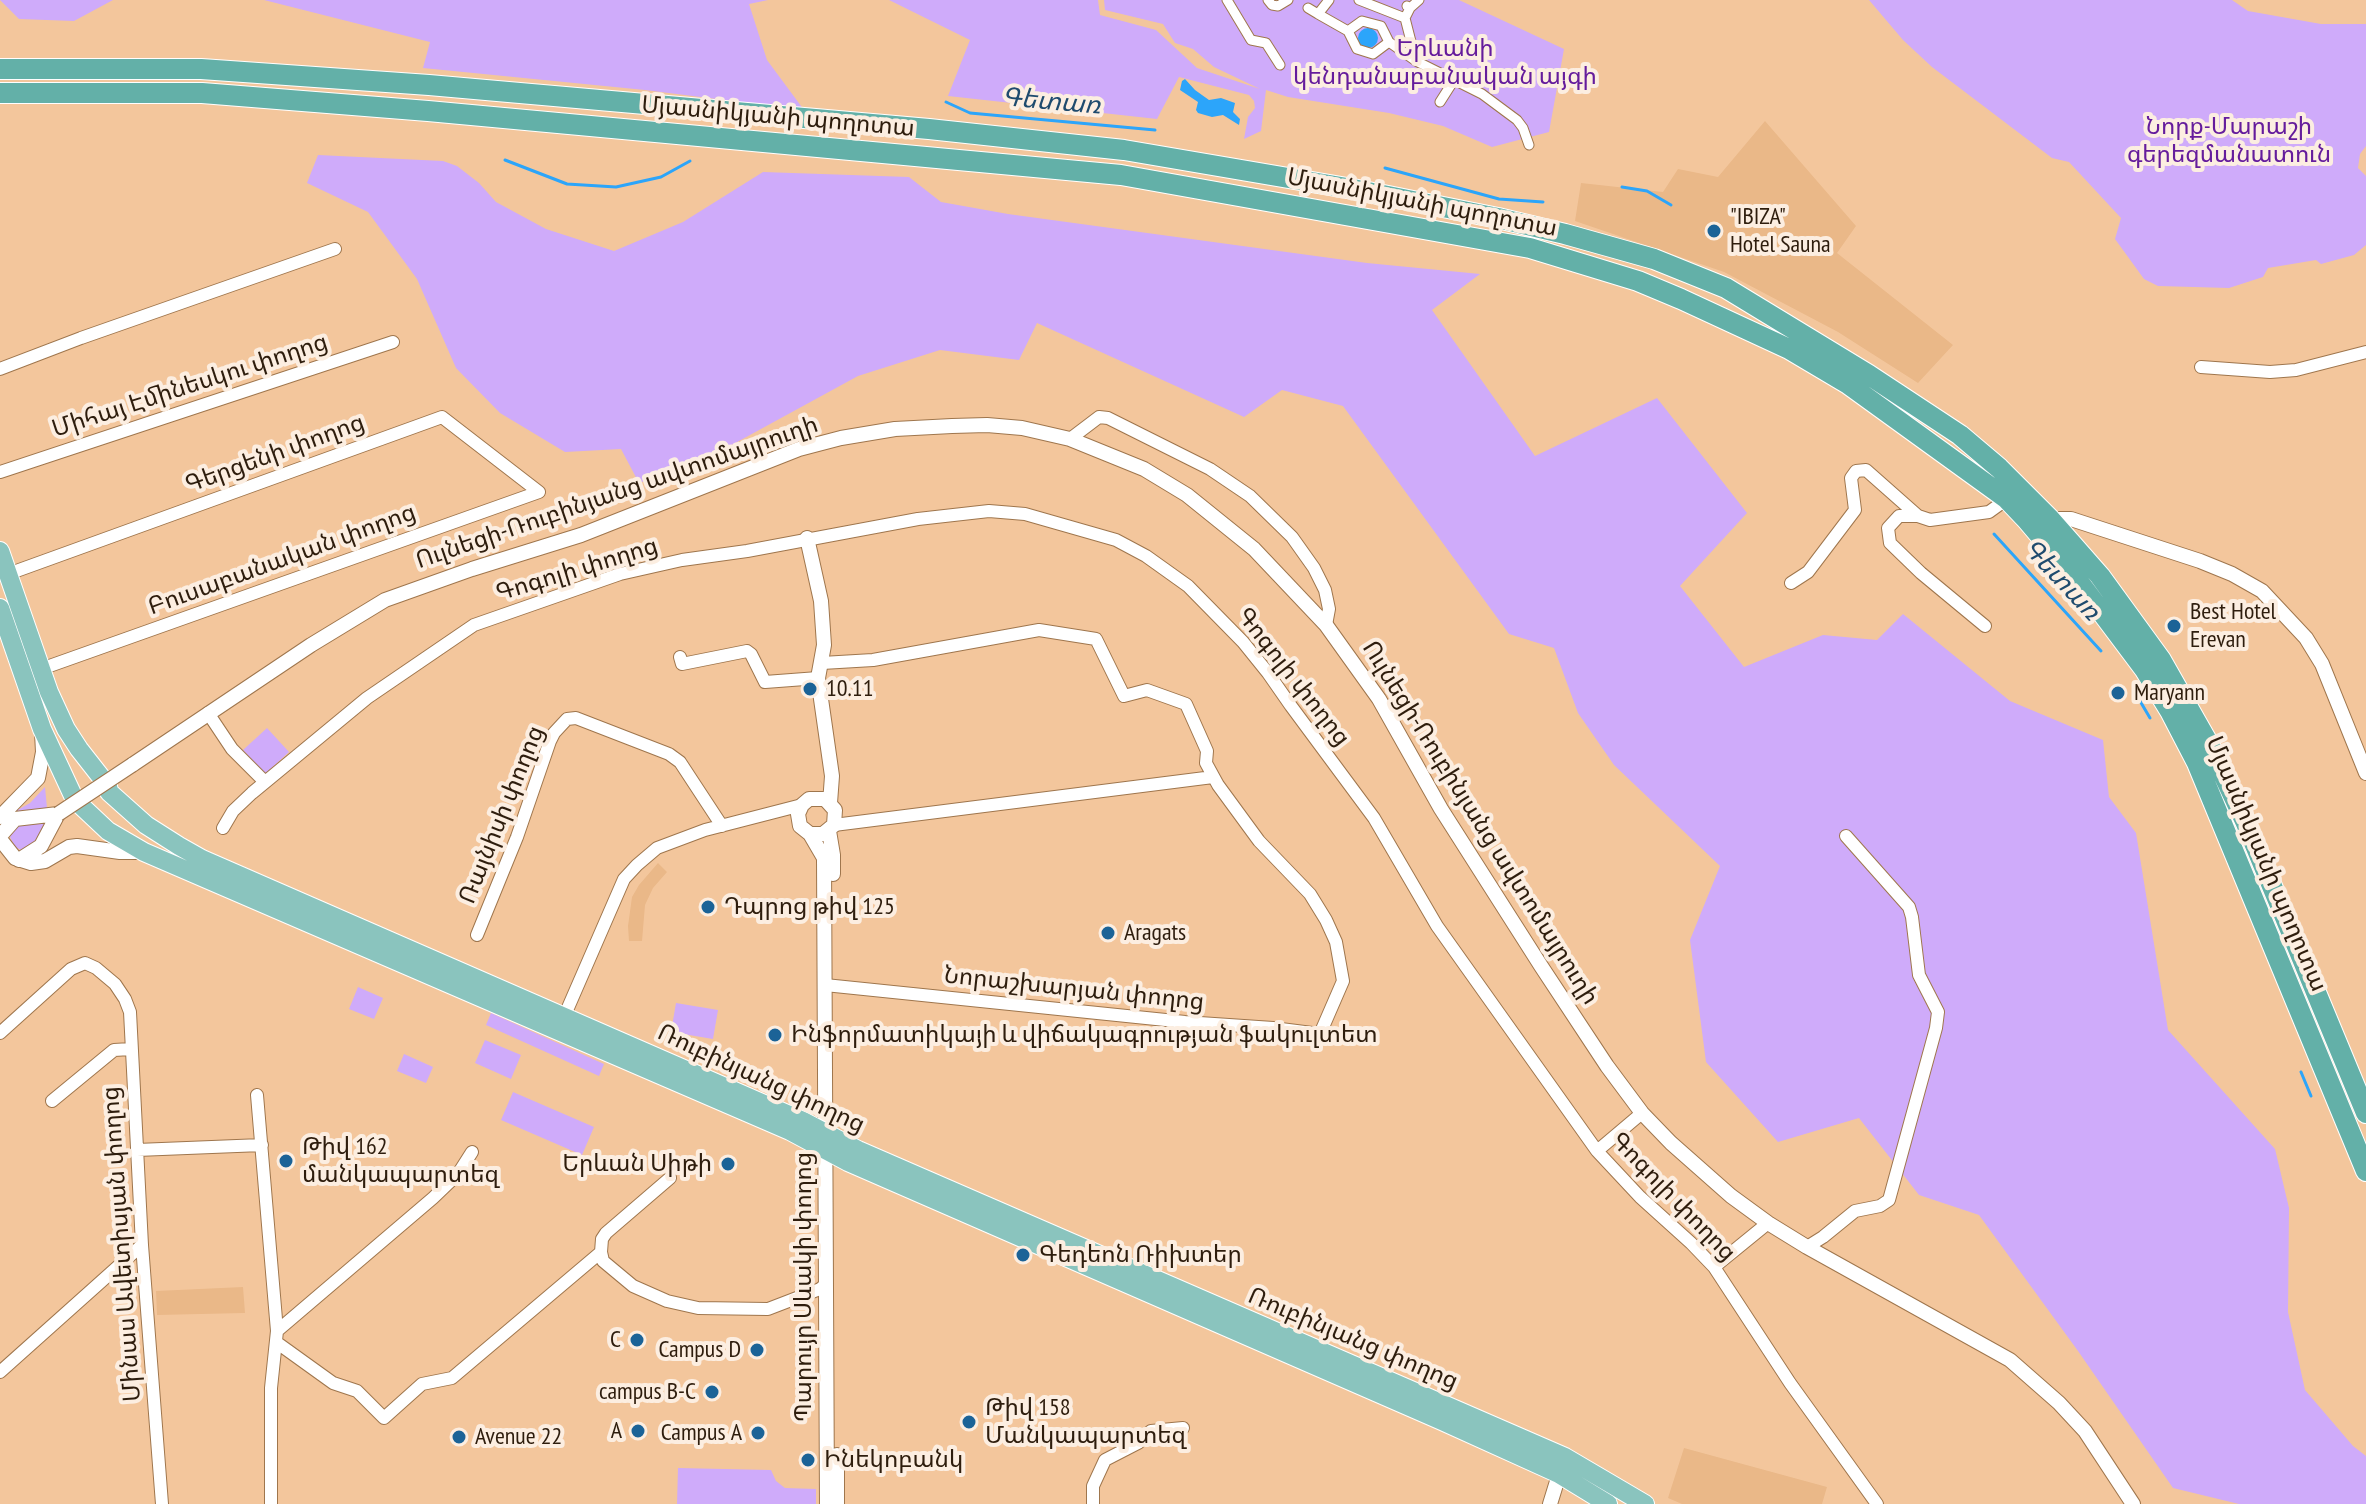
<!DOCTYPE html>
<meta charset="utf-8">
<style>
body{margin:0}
canvas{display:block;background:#f3c69c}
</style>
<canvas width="2366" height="1504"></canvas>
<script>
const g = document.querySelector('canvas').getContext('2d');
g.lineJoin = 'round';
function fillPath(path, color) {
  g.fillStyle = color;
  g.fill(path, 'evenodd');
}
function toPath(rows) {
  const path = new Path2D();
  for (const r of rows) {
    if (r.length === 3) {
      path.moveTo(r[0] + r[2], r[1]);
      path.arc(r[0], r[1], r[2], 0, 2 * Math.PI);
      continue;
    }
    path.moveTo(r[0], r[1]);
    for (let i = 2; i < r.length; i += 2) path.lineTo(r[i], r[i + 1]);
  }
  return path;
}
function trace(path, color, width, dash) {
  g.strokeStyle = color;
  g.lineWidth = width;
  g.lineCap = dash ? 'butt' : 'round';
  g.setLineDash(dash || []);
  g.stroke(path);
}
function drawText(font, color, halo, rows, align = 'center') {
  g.font = font + ' "PT Sans Narrow","Noto Sans Armenian",sans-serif';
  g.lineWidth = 8;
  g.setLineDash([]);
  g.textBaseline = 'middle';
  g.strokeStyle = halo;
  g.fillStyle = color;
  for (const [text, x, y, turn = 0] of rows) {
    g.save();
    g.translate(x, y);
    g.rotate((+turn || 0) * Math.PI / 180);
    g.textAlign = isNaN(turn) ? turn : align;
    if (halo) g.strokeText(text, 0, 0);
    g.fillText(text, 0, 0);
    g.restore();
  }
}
fillPath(toPath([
 [1765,121,1856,226,1837,253,1953,345,1918,383,1838,332,1724,272,1575,221,1581,183,1663,192,1678,169,1718,177],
 [658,863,667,872,653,888,645,905,642,941,629,941,628,926,632,897,639,885],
 [243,1287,245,1313,157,1315,156,1291],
 [1684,1448,1827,1487,1822,1504,1682,1504,1668,1498]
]), '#eab888');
fillPath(toPath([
 [0,0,113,0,74,21,19,19],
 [264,0,768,0,749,4,767,60,804,110,645,90,423,68,430,42],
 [889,0,1098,0,1100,15,1156,30,1197,68,1260,89,1214,67,1193,49,1175,43,1163,24,1105,10,1104,0,1459,0,1564,49,1549,132,1492,147,1443,126,1389,113,1288,97,1266,90,1261,131,1244,139,1248,117,1255,108,1254,101,1249,95,1179,77,1157,119,948,96,970,40],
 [1869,0,2232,0,2248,11,2321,24,2366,24,2366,146,2360,154,2358,168,2366,176,2366,245,2354,255,2321,264,2316,260,2268,268,2263,277,2229,288,2158,286,2144,279,2115,239,2121,218,2069,162,2052,158,1932,67,1903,40],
 [318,155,443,161,457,166,479,183,496,202,546,229,614,251,683,222,763,172,909,177,941,202,1008,214,1367,263,1480,274,1432,310,1535,456,1657,398,1747,513,1680,586,1744,667,1823,635,1877,640,1903,614,2010,701,2103,740,2109,797,2136,833,2168,1030,2275,1149,2289,1208,2288,1312,2305,1390,2353,1446,2366,1456,2366,1504,2239,1504,2173,1488,2078,1351,1979,1215,1919,1195,1859,1118,1778,1142,1706,1062,1690,940,1720,866,1614,765,1578,713,1554,648,1509,634,1343,406,1282,390,1244,417,1037,323,1019,360,940,350,858,376,706,459,639,483,621,449,565,452,500,413,456,368,417,279,368,212,307,183],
 [267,728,289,752,265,774,243,750],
 [45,787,47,808,44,810,14,812,30,803],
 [47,821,40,841,21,850,15,847,10,837,14,826],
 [358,987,383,998,374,1019,349,1009],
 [676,1003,718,1010,713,1039,671,1032],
 [491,1013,604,1064,599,1076,486,1025],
 [485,1040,521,1055,511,1079,475,1063],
 [404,1054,433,1067,426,1083,397,1071],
 [513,1092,594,1127,582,1155,501,1120],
 [678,1468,771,1470,776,1481,785,1488,816,1489,816,1504,677,1504]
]), '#cfabfa');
fillPath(toPath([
 [1368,38,10],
 [1185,79,1195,90,1209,100,1221,98,1235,103,1233,112,1240,119,1239,125,1223,115,1212,117,1198,113,1196,110,1198,102,1180,90,1182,81]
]), '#2ca5fa');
trace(toPath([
 [946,102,970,113,1155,130],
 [505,160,567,184,616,187,661,177,690,161],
 [1385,168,1499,199,1543,202],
 [1622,187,1647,191,1671,205],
 [1994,534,2101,651],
 [2140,701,2150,718],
 [2301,1072,2311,1096]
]), '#2ca5fa', 3);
const pedestrian = toPath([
 [1227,0,1251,40,1266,43,1280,65],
 [1268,0,1272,5,1278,6,1288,0],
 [1359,0,1405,18,1416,61,1482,94,1517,120,1523,128,1529,145],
 [1308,8,1318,14,1329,0],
 [1410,8,1419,0],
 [1318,14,1348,31,1362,21,1381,26,1389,42,1416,61],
 [1405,18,1410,8,1407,6],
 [1348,31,1357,49,1373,54,1389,42],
 [1440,102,1454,80]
]);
const minor = toPath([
 [2201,367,2270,372,2296,370,2366,352],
 [0,369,81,338,335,249],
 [1070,439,1099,417,1108,418,1210,469,1250,496,1292,537,1314,568,1325,590,1329,609,1326,625],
 [0,472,393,342],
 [1918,516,1899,516,1888,528,1890,543,1921,573,1985,626],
 [8,574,442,417,539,492],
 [1791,583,1808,572,1855,510,1851,478,1856,471,1866,470,1918,516,1930,520,1989,512,2007,499],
 [680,657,682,664,747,651,751,654,765,682,818,678],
 [822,663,873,660,1039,630,1096,639,1124,696,1147,690,1186,704,1207,751,1206,763,1218,785,1259,841,1310,894,1326,920,1336,942,1343,981,1320,1034,1273,1028,1185,1022,825,985],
 [41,669,539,492],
 [208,713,232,749,265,782],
 [834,825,1213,777],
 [223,828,233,811,252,793,367,698,474,625,620,574,682,560,747,551,918,519,989,511,1025,514,1116,540,1146,556,1188,586,1243,642,1268,673,1291,706,1374,818,1437,926,1597,1151,1640,1197,1691,1243,1714,1267,1790,1383,1877,1504],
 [477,935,517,837,550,741,554,733,567,719,576,718,669,754,680,762,722,826],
 [564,1017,624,879,637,865,657,848,705,830,802,805],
 [0,1033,71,969,85,963,96,968,115,984,125,999,130,1012,142,1245,162,1504],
 [257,1095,277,1331,271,1388,271,1504],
 [52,1101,114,1050,131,1049],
 [137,1150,262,1145],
 [1597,1151,1642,1113],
 [1807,1247,1823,1237,1855,1211,1880,1206,1889,1200,1936,1028,1938,1012,1919,975,1912,917,1909,907,1846,836],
 [601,1252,603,1261,633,1286,667,1301,698,1308,768,1309,820,1289,826,1284],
 [1714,1267,1768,1223],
 [277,1331,433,1198,458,1174,472,1152],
 [276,1342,333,1383,357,1391,384,1418,422,1384,452,1378,601,1252,602,1239,606,1233,670,1178],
 [0,1372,142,1245],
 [1093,1504,1093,1486,1105,1460,1138,1443,1151,1431,1183,1428]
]);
const tertiary = toPath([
 [2050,519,2071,519,2200,561,2232,574,2262,591,2306,638,2322,664,2366,773],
 [807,538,821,601,824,645,818,678,832,776,830,803],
 [132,765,311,645,385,600,472,569,581,535,799,449,841,438,895,429,952,426,987,425,1022,428,1070,439,1144,469,1187,495,1254,549,1326,625,1379,699,1441,809,1541,966,1607,1066,1642,1113,1671,1143,1731,1196,1768,1223,1807,1247,2010,1360,2059,1403,2085,1431,2133,1504],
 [0,817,38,778,43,752,42,733],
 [829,831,833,855,833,874],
 [810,834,823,834,834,825,835,810,825,799,809,799,802,805,798,814,800,826,810,834,824,858,827,1504],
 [0,836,15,819,58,814],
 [0,839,15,858,31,863,45,861,69,847,77,846,120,852,144,852],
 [19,860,41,846,58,814],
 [837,1455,837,1504],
 [1550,1504,1562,1465]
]);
const primary = toPath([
 [0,551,49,692,66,729,79,749,108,786,109,792,146,825,179,846,202,859,803,1121,858,1150,1565,1457,1645,1504],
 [0,608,42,729,75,800,108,831,144,852,790,1131,848,1162,1442,1421,1559,1474,1608,1504]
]);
const trunk = toPath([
 [0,69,201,69,429,85,929,129,1124,150,1353,189,1498,218,1565,234,1654,259,1726,288,1869,375,1960,435,1999,468,2050,519,2100,576,2161,660,2211,748,2245,821,2366,1113],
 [0,93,202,93,428,111,1121,175,1530,248,1638,281,1681,299,1789,349,1848,384,2007,499,2026,519,2076,578,2145,670,2170,711,2197,763,2366,1171]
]);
trace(pedestrian, '#9f764d', 11);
trace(minor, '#9f764d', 14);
trace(tertiary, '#9f764d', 16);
trace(primary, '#fff', 20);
trace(trunk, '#fff', 22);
trace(pedestrian, '#fff', 9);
trace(minor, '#fff', 12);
trace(tertiary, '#fff', 14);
trace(primary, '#8ac4be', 18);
trace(trunk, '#63b0a8', 20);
const tertiaryBridge = toPath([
 [58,814,132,765]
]);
trace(tertiaryBridge, '#9f764d', 16, []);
trace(tertiaryBridge, '#fff', 14);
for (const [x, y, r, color] of [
 [1714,231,8,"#1b6397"],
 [2174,626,8,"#1b6397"],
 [810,689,8,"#1b6397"],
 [2118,693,8,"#1b6397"],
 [708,907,8,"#1b6397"],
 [1108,933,8,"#1b6397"],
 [775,1035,8,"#1b6397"],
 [286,1161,8,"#1b6397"],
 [728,1164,8,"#1b6397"],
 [1023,1255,8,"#1b6397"],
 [637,1340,8,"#1b6397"],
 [757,1350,8,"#1b6397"],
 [712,1392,8,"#1b6397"],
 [969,1422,8,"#1b6397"],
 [638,1431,8,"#1b6397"],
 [758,1433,8,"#1b6397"],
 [459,1437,8,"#1b6397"],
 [808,1460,8,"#1b6397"]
]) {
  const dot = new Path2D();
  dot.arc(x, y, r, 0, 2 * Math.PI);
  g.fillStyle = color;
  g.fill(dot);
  trace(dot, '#fceee1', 3);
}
drawText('24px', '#651c9c', '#fceee1', [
 ["Երևանի",1445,49],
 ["կենդանաբանական այգի",1445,77],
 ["Նորք-Մարաշի",2229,127],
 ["գերեզմանատուն",2229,155]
]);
drawText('24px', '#2e1d0d', '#fceee1', [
 ["Մյասնիկյանի պողոտա",778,117,5],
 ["Մյասնիկյանի պողոտա",1422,203,11],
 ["Միհայ Էմինեսկու փողոց",190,386,-18],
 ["Գերցենի փողոց",275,454,-20],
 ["Ուլնեցի-Ռուբինյանց ավտոմայրուղի",617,493,-19],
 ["Բուսաբանական փողոց",282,560,-20],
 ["Գոգոլի փողոց",577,570,-17],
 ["Գոգոլի փողոց",1293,677,52],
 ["Ռայնիսի փողոց",502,815,-68],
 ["Ուլնեցի-Ռուբինյանց ավտոմայրուղի",1480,823,58],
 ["Մյասնիկյանի պողոտա",2266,864,67],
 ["Նորաշխարյան փողոց",1074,989,6],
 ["Ռուբինյանց փողոց",761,1079,25],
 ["Գոգոլի փողոց",1673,1197,46],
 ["Մինաս Ավետիսյան փողոց",122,1244,-94],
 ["Պարույր Սևակի փողոց",804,1287,-90],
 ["Ռուբինյանց փողոց",1353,1339,23]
]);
drawText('24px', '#2e1d0d', '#fceee1', [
 ["\"IBIZA\"",1730,217],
 ["Hotel Sauna",1730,245],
 ["Best Hotel",2190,612],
 ["Erevan",2190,640],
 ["10.11",826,689],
 ["Maryann",2134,693],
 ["Դպրոց թիվ 125",724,907],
 ["Aragats",1124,933],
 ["Ինֆորմատիկայի և վիճակագրության ֆակուլտետ",791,1035],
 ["Թիվ 162",302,1147],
 ["մանկապարտեզ",302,1175],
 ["Երևան Սիթի",712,1164,"right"],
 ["Գեդեոն Ռիխտեր",1039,1255],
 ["C",621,1340,"right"],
 ["Campus D",741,1350,"right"],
 ["campus B-C",696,1392,"right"],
 ["Թիվ 158",985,1408],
 ["Մանկապարտեզ",985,1436],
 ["A",622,1431,"right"],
 ["Campus A",742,1433,"right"],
 ["Avenue 22",475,1437],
 ["Ինեկոբանկ",824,1460]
], 'left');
drawText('italic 26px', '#1f4b6e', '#fceee1', [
 ["Գետառ",1051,102,5],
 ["Գետառ",2061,580,47]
]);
</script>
